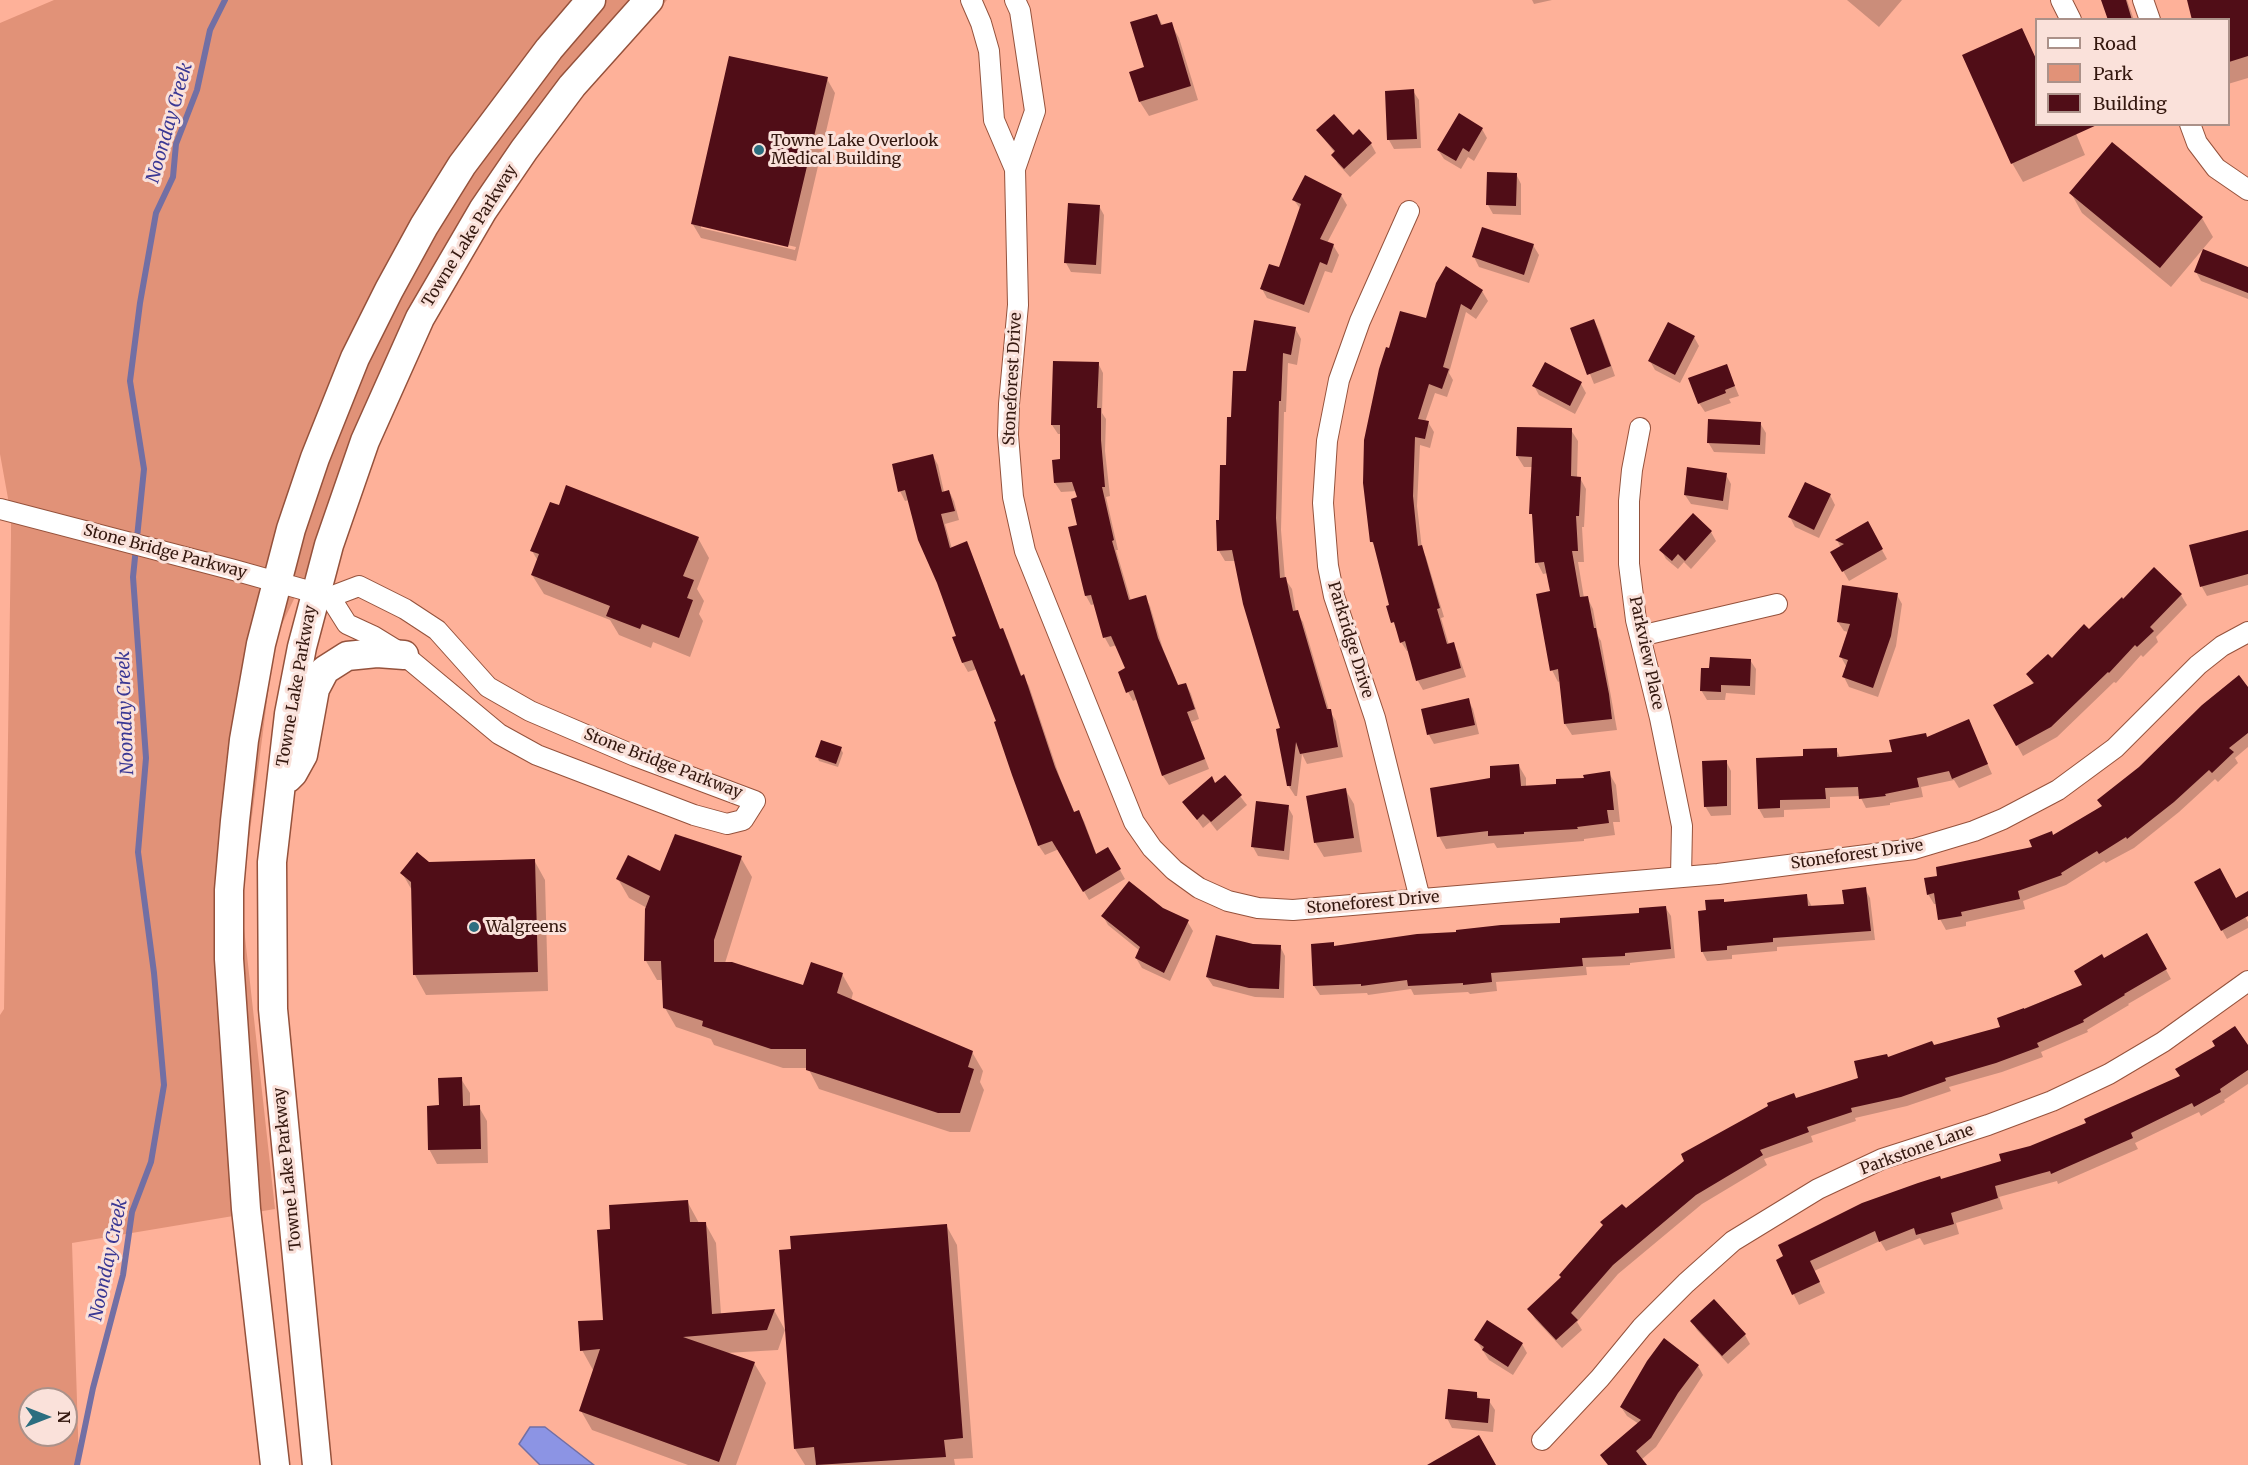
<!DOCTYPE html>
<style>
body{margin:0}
#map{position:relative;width:2248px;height:1465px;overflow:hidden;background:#feb199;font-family:Merriweather,serif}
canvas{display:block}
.legend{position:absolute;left:2035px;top:18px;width:195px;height:108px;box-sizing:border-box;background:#fae1da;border:2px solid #ab9189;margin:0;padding:8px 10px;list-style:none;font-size:18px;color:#34180f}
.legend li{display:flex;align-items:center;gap:12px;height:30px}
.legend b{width:30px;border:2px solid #ab9189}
.north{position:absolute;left:18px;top:1387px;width:60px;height:60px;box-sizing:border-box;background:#fae1da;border:2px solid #ab9189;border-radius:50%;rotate:90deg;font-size:16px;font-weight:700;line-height:24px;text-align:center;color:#34180f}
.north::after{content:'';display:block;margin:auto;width:21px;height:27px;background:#2c6e80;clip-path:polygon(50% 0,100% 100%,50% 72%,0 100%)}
</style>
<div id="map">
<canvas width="2248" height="1465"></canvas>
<ul class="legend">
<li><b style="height:8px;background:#fff"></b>Road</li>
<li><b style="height:16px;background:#e19278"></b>Park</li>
<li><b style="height:16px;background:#500d17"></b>Building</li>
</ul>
<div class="north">N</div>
</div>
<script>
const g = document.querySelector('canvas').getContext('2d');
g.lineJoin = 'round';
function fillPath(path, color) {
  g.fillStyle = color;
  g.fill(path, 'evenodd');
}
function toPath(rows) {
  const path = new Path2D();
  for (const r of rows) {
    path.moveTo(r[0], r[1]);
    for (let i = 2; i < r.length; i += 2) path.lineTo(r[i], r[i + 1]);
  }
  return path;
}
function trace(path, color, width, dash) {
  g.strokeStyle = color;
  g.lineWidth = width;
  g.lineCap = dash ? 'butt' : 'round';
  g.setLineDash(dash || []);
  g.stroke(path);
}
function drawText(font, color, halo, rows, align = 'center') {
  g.font = font + ' Merriweather,serif';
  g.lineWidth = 6;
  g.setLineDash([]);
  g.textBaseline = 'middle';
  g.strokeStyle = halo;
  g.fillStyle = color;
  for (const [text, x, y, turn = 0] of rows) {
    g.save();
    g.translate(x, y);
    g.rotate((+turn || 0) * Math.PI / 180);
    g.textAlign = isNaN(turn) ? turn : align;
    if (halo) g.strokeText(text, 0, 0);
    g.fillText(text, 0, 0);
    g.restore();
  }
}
fillPath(toPath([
 [54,0,667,0,609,63,446,266,398,380,275,639,241,901,275,1209,72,1243,79,1465,0,1465,0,1015,4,1009,11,536,11,515,0,454,0,23],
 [30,1399,66,1399,66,1435,30,1435]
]), '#e19278');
const water = toPath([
 [530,1427,545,1427,594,1465,540,1465,519,1444,530,1427]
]);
fillPath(water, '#8c94e4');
trace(water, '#726fa4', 1.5);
fillPath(toPath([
 [1532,0,1552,0,1534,4],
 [1847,0,1902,0,1879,27],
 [2103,0,2127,0,2134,20,2109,20],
 [2187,0,2248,0,2248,78,2228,84,2228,20],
 [1157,15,1163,26,1171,24,1179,38,1198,100,1149,116,1140,102],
 [2021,30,2036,59,2036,124,2072,124,2085,155,2023,182,2012,163],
 [827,79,835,93,796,261,701,238,692,223],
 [701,225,796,247,795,250,701,228],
 [1413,91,1419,100,1421,148,1394,149,1389,140],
 [1482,129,1487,138,1474,161,1468,157,1461,169,1444,159,1438,150],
 [1318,131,1353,137,1371,144,1376,153,1350,177,1338,164,1333,155,1335,153],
 [1516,174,1521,184,1521,215,1493,214,1488,205],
 [2071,193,2202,218,2213,237,2171,287,2082,213],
 [1341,195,1347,205,1327,243,1333,245,1339,255,1332,273,1325,271,1309,313,1267,298,1262,289,1280,269,1301,210,1294,200],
 [1099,206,1104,215,1101,274,1071,272,1066,263],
 [1533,245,1539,255,1529,283,1479,267,1474,257],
 [2248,268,2248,299,2201,281,2196,272],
 [1482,291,1488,301,1476,319,1466,312,1449,373,1453,380,1447,397,1435,393,1425,422,1428,422,1434,432,1430,448,1420,445,1417,506,1422,549,1426,557,1444,617,1441,618,1449,645,1453,644,1458,653,1466,677,1423,690,1418,681,1409,651,1407,651,1401,642,1388,607,1391,606,1376,548,1372,542,1390,350,1427,320],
 [1594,321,1599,330,1615,376,1594,384,1572,329],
 [1295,328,1301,339,1297,365,1288,363,1286,412,1284,412,1281,530,1285,579,1292,589,1296,612,1303,622,1329,710,1336,721,1343,757,1307,764,1302,754,1297,796,1295,796,1288,785,1282,729,1236,561,1225,561,1219,551,1232,419,1248,373],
 [1694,337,1699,346,1680,383,1655,370,1650,361],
 [1098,363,1103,373,1102,413,1106,419,1105,451,1110,496,1106,497,1118,550,1116,550,1131,601,1145,597,1150,606,1163,649,1179,687,1186,684,1191,694,1199,719,1191,722,1209,769,1169,785,1163,776,1137,699,1133,701,1128,692,1127,669,1117,645,1110,647,1105,638,1095,604,1091,605,1086,596,1079,526,1079,498,1077,491,1061,492,1055,483,1061,460,1061,434,1058,434,1052,425],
 [1726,365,1739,396,1729,399,1731,403,1705,412,1699,403],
 [1581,384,1586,393,1575,414,1539,395,1534,386],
 [1760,423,1766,433,1765,454,1714,452,1708,442],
 [1571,430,1578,441,1577,478,1580,478,1586,489,1584,527,1582,527,1584,562,1578,562,1584,598,1587,597,1593,609,1598,636,1601,641,1617,730,1572,735,1565,724,1560,681,1558,682,1552,670,1552,593,1548,573,1543,574,1537,562,1534,518,1531,513,1533,467,1524,467,1517,456],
 [933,456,938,465,944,492,949,491,954,501,959,520,945,524,952,549,966,543,971,553,1001,631,1008,640,1022,677,1023,676,1029,686,1060,778,1075,814,1078,812,1084,821,1097,856,1108,849,1125,879,1089,900,1059,849,1045,855,1039,846,1013,775,998,722,977,669,968,672,963,663,954,638,958,636,909,500,905,501,900,491],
 [1726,475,1731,484,1728,510,1691,504,1685,495],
 [1830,495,1835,505,1819,538,1795,527,1790,517],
 [560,507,698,538,709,558,697,589,704,601,699,614,703,621,690,657,653,642,651,648,619,635,610,620,544,594,532,575,538,561,532,551],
 [1867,523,1887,559,1849,581,1832,552,1841,548,1837,540],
 [1711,532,1716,541,1691,569,1684,562,1678,569,1666,559,1661,550],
 [2248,532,2248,585,2207,596,2202,587,2191,546],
 [1897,595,1902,604,1896,646,1878,697,1849,687,1844,677,1846,666,1841,657,1849,632,1844,631,1838,622],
 [2181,595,2187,605,2156,637,2158,642,2143,657,2141,655,2116,683,2114,682,2057,737,2023,756,1995,706,2034,685,2028,675,2052,660,2089,631],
 [1750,660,1756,669,1755,695,1726,693,1725,700,1707,700,1701,690,1711,669],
 [2248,689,2248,747,2235,758,2238,763,2218,782,2215,779,2179,812,2134,848,2106,863,2104,861,2066,885,2023,901,2025,909,1966,922,1966,926,1946,930,1940,919,1937,904,1934,904,1928,894,2034,848,2103,807],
 [1468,700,1473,709,1479,734,1434,744,1429,735,1423,710],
 [1969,721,1992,774,1959,788,1954,780,1921,787,1923,797,1890,803,1890,805,1866,808,1860,796,1830,797,1830,808,1784,810,1784,817,1764,818,1759,809,1805,758,1836,749,1841,759,1894,753],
 [841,749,843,753,838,767,819,761,817,756],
 [1726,761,1731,771,1731,815,1711,816,1705,806],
 [1519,766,1526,778,1526,788,1558,786,1609,773,1616,785,1620,822,1613,822,1615,835,1584,839,1584,841,1497,848,1494,843,1446,849,1439,836,1492,779],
 [1225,777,1247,805,1217,831,1210,822,1203,828,1184,802,1215,785],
 [1345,789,1354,804,1362,852,1324,857,1315,842],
 [1288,807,1293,816,1289,860,1258,856,1253,847],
 [741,858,752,877,725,963,804,987,842,974,853,993,851,1001,972,1052,983,1071,980,1082,984,1090,970,1132,950,1132,819,1089,808,1068,783,1068,714,1045,711,1039,676,1027,665,1008,664,980,657,980,646,961,647,908,629,898,618,879,661,873],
 [534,860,545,880,548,991,426,995,415,975,413,892,402,873,428,863],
 [2219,870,2248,922,2248,928,2227,939,2196,883],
 [1865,889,1870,898,1875,940,1777,947,1777,951,1732,955,1732,959,1707,961,1702,951,1725,904,1806,895,1812,907,1845,906],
 [1665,907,1671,916,1675,958,1630,963,1630,965,1586,967,1587,975,1496,982,1497,991,1470,994,1468,992,1414,995,1411,989,1368,995,1367,993,1320,995,1314,986,1312,945,1333,944,1335,947,1562,924,1641,914],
 [1162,909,1187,921,1193,931,1170,981,1142,968,1136,958,1140,951,1108,925,1103,916],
 [2147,935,2171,979,2128,1004,2129,1005,2087,1030,2088,1032,2041,1052,2043,1057,2002,1072,1949,1087,1951,1091,1907,1106,1855,1118,1856,1121,1811,1136,1813,1142,1764,1159,1767,1165,1702,1204,1618,1274,1577,1322,1582,1330,1562,1348,1535,1319,1529,1309,1562,1278,1626,1210,1797,1100,1860,1079,1888,1059,2002,1028,2023,1009,2084,985,2104,960],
 [1252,946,1280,946,1285,956,1284,998,1255,997,1213,986,1207,977],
 [2248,1047,2248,1084,2224,1100,2225,1102,2201,1116,2199,1112,2135,1143,2138,1149,2058,1184,2057,1181,1999,1197,2003,1209,1956,1223,1959,1234,1924,1245,1920,1238,1886,1251,1880,1241,1814,1271,1825,1293,1799,1305,1794,1295,1778,1260,1941,1181,2003,1162,2031,1147,2088,1124],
 [461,1079,470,1093,470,1107,479,1107,487,1121,488,1163,437,1164,429,1149,440,1107],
 [687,1201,699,1223,705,1223,716,1243,721,1314,774,1310,785,1330,778,1350,726,1353,754,1363,766,1383,736,1465,688,1465,592,1430,581,1411,595,1369,593,1370,582,1350,604,1321,612,1231],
 [946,1225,957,1245,973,1458,954,1459,955,1465,805,1465,795,1449],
 [1692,1321,1745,1335,1750,1344,1728,1364,1697,1330],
 [1476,1340,1522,1344,1527,1353,1513,1375,1489,1360],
 [1698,1366,1703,1375,1656,1447,1641,1460,1645,1465,1608,1465,1602,1455,1639,1424,1627,1416,1621,1407],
 [1476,1393,1480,1400,1489,1401,1495,1410,1493,1432,1452,1428,1447,1418]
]), '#0003');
trace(toPath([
 [77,1465,93,1388,123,1275,132,1212,151,1162,164,1085,154,973,138,852,146,758,133,577,144,469,130,381,140,303,156,213,173,177,176,144,197,90,210,30,225,0]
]), '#726fa4', 6);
fillPath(toPath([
 [2101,0,2126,0,2132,20,2108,20],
 [2187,0,2248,0,2248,56,2229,62,2229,20,2192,20],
 [1157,14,1161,25,1172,22,1191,86,1139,102,1129,72,1144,67,1130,22],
 [2022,28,2037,61,2037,124,2099,124,2011,164,1962,55],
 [729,56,828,77,788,247,691,224],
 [1414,89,1417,139,1387,140,1385,91],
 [1459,113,1483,128,1469,152,1463,148,1456,161,1437,150],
 [1334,114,1353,135,1359,129,1372,143,1344,169,1331,155,1335,151,1316,130],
 [2112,142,2203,217,2160,268,2069,193],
 [1487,172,1517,173,1516,206,1486,205],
 [1305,175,1342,194,1320,239,1334,244,1327,265,1320,262,1304,305,1260,289,1269,264,1279,267,1301,204,1292,200],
 [1068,203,1100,205,1096,265,1064,263],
 [1482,227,1534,244,1524,275,1472,257],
 [2203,249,2248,267,2248,293,2194,272],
 [1446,266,1483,290,1471,310,1461,304,1443,367,1449,369,1442,389,1429,384,1418,419,1429,421,1425,439,1415,437,1413,496,1418,546,1422,545,1440,608,1437,609,1447,644,1454,642,1461,668,1416,681,1405,641,1400,643,1394,622,1391,623,1386,606,1389,605,1373,542,1370,542,1363,483,1364,440,1379,369,1386,347,1389,348,1400,311,1426,318,1436,283],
 [1594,319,1611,366,1587,375,1570,328],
 [1254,320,1296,327,1291,355,1283,353,1281,401,1279,401,1276,518,1280,578,1286,577,1293,611,1298,610,1327,709,1331,709,1338,747,1300,754,1296,742,1291,786,1287,786,1276,729,1280,728,1243,604,1232,550,1217,551,1216,520,1219,520,1220,465,1226,465,1227,417,1231,417,1233,371,1246,371],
 [1668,322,1695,336,1675,375,1648,361],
 [1053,361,1099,362,1097,408,1101,408,1101,440,1105,487,1102,487,1114,540,1112,541,1129,600,1146,595,1158,638,1178,685,1186,683,1195,709,1187,712,1205,759,1162,776,1133,690,1126,693,1118,672,1125,668,1111,636,1103,638,1091,595,1085,596,1068,527,1077,525,1071,499,1077,497,1072,482,1054,483,1052,460,1060,459,1060,425,1051,425],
 [1545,362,1582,382,1570,406,1532,386],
 [1727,364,1735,386,1725,390,1726,393,1698,404,1688,378],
 [1708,419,1761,422,1760,445,1707,443],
 [1517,427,1572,428,1571,476,1581,477,1579,516,1576,516,1578,551,1572,551,1580,597,1588,596,1594,628,1596,628,1609,694,1612,719,1564,724,1558,669,1550,671,1536,594,1550,591,1544,562,1535,563,1532,514,1529,514,1532,457,1516,456],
 [933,454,942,492,949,490,955,511,941,514,950,548,967,541,1000,629,1003,628,1021,676,1024,674,1055,767,1074,812,1079,810,1096,854,1108,847,1121,869,1083,892,1052,841,1038,846,1012,775,994,722,996,721,972,660,962,663,952,637,956,636,937,583,918,540,905,490,898,492,892,464],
 [1687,467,1727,473,1723,501,1684,495],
 [1805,482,1831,494,1814,530,1788,517],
 [566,485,699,537,683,576,694,580,687,598,693,600,679,638,642,624,640,629,606,616,610,606,531,575,539,554,530,551,550,502,559,505],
 [1693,513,1712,531,1685,561,1678,554,1672,561,1659,550],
 [1868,521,1883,549,1842,572,1830,552,1844,544,1835,540],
 [2248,530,2248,574,2200,587,2189,545],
 [2154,567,2182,594,2150,627,2154,631,2137,647,2135,645,2109,673,2108,672,2051,727,2016,746,1993,705,2034,683,2026,674,2048,654,2052,658,2084,624,2089,629,2122,597,2123,599],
 [1842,585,1898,593,1891,636,1873,688,1842,677,1848,660,1839,657,1850,624,1837,622],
 [1710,657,1751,659,1750,686,1721,685,1721,692,1700,691,1701,668,1709,668],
 [2239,675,2248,687,2248,733,2229,748,2234,752,2212,773,2209,770,2174,802,2127,839,2126,837,2099,854,2097,851,2061,873,2062,875,2018,891,2020,899,1961,912,1962,916,1938,920,1934,893,1927,895,1924,878,1937,876,1936,867,2032,847,2029,840,2052,831,2053,835,2102,806,2097,800,2139,767,2202,705],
 [1469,698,1475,725,1427,735,1421,709],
 [1969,719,1988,764,1952,779,1949,771,1917,778,1919,787,1885,794,1886,796,1859,799,1858,787,1825,788,1826,799,1780,800,1780,808,1758,809,1756,758,1803,756,1803,749,1837,748,1837,757,1892,752,1889,740,1926,733,1927,737],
 [821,740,842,747,836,764,815,757],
 [1727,760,1727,806,1704,807,1702,761],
 [1519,764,1521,786,1556,784,1556,779,1584,778,1583,775,1610,771,1614,810,1607,810,1609,823,1577,827,1578,829,1524,832,1524,834,1488,836,1488,831,1437,837,1430,788,1490,778,1490,766],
 [1225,775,1242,795,1211,822,1203,814,1197,820,1182,802,1212,776,1215,783],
 [1346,788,1354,838,1314,843,1306,796],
 [1256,801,1289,805,1284,851,1251,847],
 [675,834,742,856,714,940,714,962,732,962,803,985,811,962,843,973,837,993,973,1051,968,1067,974,1069,960,1113,938,1113,806,1070,806,1049,771,1049,702,1026,703,1021,663,1008,661,961,644,961,645,909,650,896,616,879,628,855,660,871],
 [417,852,429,862,535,859,538,972,413,975,411,882,400,873],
 [2220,868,2236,898,2248,891,2248,916,2221,931,2194,882],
 [1129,881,1163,908,1189,920,1164,973,1135,958,1140,947,1101,916],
 [1866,887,1871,931,1773,938,1773,942,1727,946,1727,950,1701,952,1698,911,1706,910,1705,900,1724,899,1724,902,1807,894,1808,906,1844,904,1842,890],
 [1666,906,1671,949,1625,953,1625,956,1582,958,1583,966,1491,973,1492,982,1463,985,1463,983,1408,986,1407,980,1361,986,1361,984,1313,986,1311,944,1334,942,1334,946,1417,934,1456,932,1456,930,1501,925,1560,923,1560,918,1639,913,1639,908],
 [2147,933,2167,969,2124,994,2125,995,2083,1020,2084,1022,2037,1043,2039,1047,1996,1063,1945,1078,1946,1081,1901,1097,1851,1108,1852,1112,1807,1127,1809,1132,1760,1150,1763,1155,1696,1195,1613,1265,1571,1313,1578,1320,1556,1340,1527,1309,1561,1277,1559,1275,1603,1225,1600,1222,1622,1204,1626,1208,1684,1161,1681,1154,1768,1106,1767,1103,1794,1093,1796,1098,1858,1078,1854,1061,1887,1054,1888,1057,1932,1041,1934,1045,2000,1027,1997,1018,2024,1008,2024,1009,2082,985,2074,971,2102,954,2104,958],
 [1216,935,1253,944,1281,945,1279,989,1249,988,1206,977],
 [2235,1026,2248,1045,2248,1070,2220,1089,2221,1092,2194,1107,2192,1103,2131,1133,2133,1138,2051,1174,2050,1171,1995,1186,1998,1198,1951,1213,1954,1224,1916,1235,1914,1228,1879,1242,1875,1231,1810,1261,1820,1282,1792,1295,1776,1260,1783,1256,1778,1245,1862,1203,1918,1183,1940,1176,1941,1179,2001,1161,1999,1154,2030,1146,2086,1123,2084,1119,2180,1076,2175,1069,2215,1046,2212,1041],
 [462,1077,463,1106,480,1105,481,1149,428,1150,427,1106,439,1105,438,1078],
 [688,1200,690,1222,706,1222,712,1314,775,1309,767,1330,683,1337,755,1362,719,1462,579,1411,600,1349,580,1351,578,1321,603,1320,597,1230,610,1229,609,1205],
 [947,1224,963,1438,944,1440,946,1457,816,1465,814,1447,794,1449,779,1250,791,1249,790,1236],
 [1714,1299,1746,1334,1722,1356,1690,1321],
 [1487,1320,1523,1343,1508,1367,1482,1350,1484,1347,1474,1340],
 [1664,1338,1699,1365,1678,1393,1651,1438,1636,1451,1647,1465,1608,1465,1600,1455,1641,1420,1620,1407,1647,1361],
 [1448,1389,1477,1392,1477,1398,1490,1399,1488,1423,1445,1419],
 [1479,1435,1496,1465,1427,1465]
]), '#500d17');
const minor = toPath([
 [971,0,981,23,989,51,994,120,1015,169],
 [1015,0,1020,11,1035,111,1015,169,1018,305,1009,404,1008,435,1013,497,1025,551,1134,822,1152,848,1174,870,1199,888,1228,901,1258,908,1293,910,1718,874,1914,849,1974,831,2003,819,2058,790,2115,748,2198,665,2222,646,2248,632],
 [2061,0,2071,20],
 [2143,0,2150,20],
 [2190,124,2197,143,2216,168,2248,190],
 [1409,211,1360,321,1339,380,1327,441,1323,503,1328,566,1334,596,1375,718,1420,899],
 [1640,428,1632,470,1629,501,1629,564,1636,620,1660,718,1682,826,1681,877],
 [0,509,234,570,330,597,359,586,405,609,437,630,488,687,530,711,635,756,755,801,743,820,727,824,694,815,537,755,499,734,404,655,373,636,347,624,330,597],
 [1640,636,1777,604],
 [1542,1440,1600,1378,1642,1327,1686,1283,1733,1241,1818,1189,1882,1159,1988,1125,2052,1101,2109,1074,2163,1042,2248,981]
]);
const secondary = toPath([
 [288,778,293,773,303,755,315,689,325,670,347,656,377,653,404,655],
 [275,1465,246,1209,229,959,229,890,235,821,244,740,261,644,291,529,315,458,355,358,389,290,424,226,462,165,549,49,591,0],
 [317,1465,273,1009,272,862,289,714,302,647,329,545,365,441,420,318,483,210,524,150,572,86,649,0]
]);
trace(minor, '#95523c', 22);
trace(secondary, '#95523c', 31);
trace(minor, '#fff', 20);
trace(secondary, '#fff', 28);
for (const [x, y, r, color] of [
 [759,150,6,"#2c6e80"],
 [474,927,6,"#2c6e80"]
]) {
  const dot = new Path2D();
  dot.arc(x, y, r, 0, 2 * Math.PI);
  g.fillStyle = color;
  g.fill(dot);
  trace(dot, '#fae1da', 2);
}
drawText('16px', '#34180f', '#fae1da', [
 ["Towne Lake Overlook",771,141],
 ["Medical Building",771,159],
 ["Walgreens",486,927]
], 'left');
drawText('16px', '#34180f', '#fae1da', [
 ["Towne Lake Parkway",470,236,-58],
 ["Stoneforest Drive",1013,379,-87],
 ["Stone Bridge Parkway",165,552,15],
 ["Parkridge Drive",1350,640,73],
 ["Parkview Place",1646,653,78],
 ["Towne Lake Parkway",297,686,-80],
 ["Stone Bridge Parkway",663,764,21],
 ["Stoneforest Drive",1857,855,-8],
 ["Stoneforest Drive",1373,903,-5],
 ["Parkstone Lane",1917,1150,-20],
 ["Towne Lake Parkway",288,1169,-96]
]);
drawText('italic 18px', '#3a3894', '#fae1da', [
 ["Noonday Creek",170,123,-74],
 ["Noonday Creek",126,713,-92],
 ["Noonday Creek",109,1260,-78]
]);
</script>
